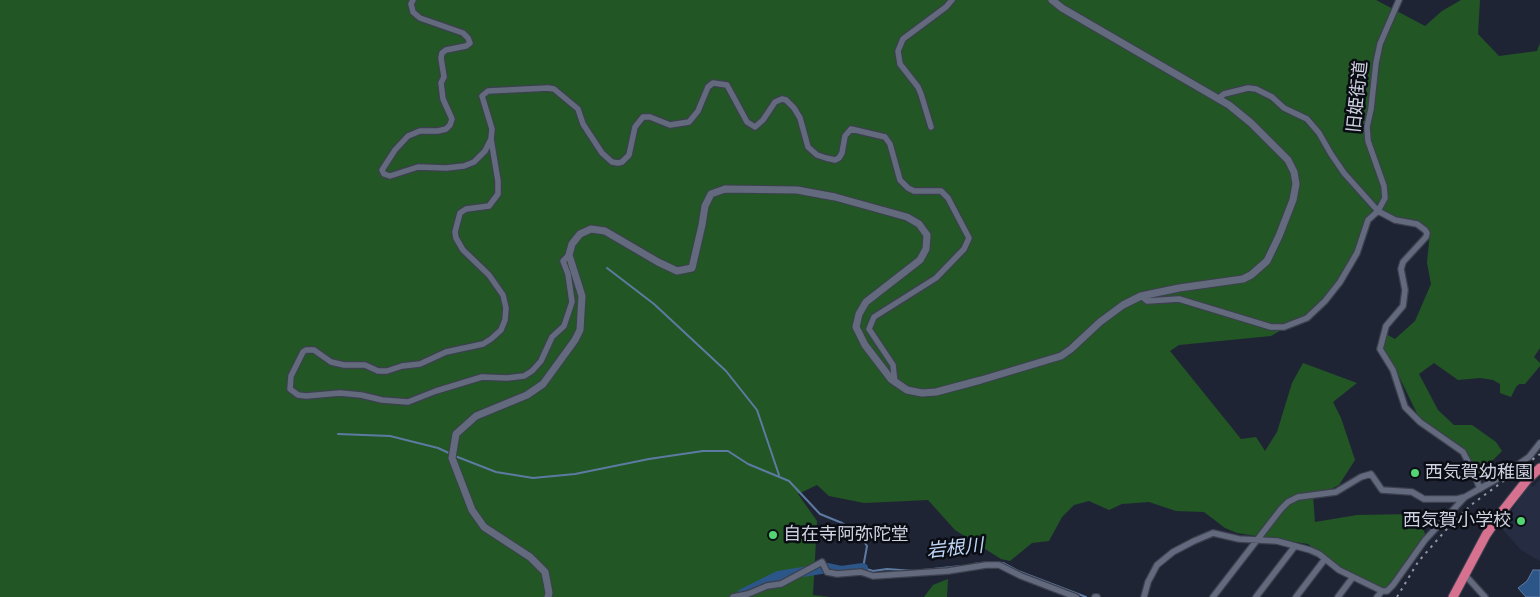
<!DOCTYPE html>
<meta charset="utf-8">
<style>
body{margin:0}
canvas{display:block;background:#1f2434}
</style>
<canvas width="1540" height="597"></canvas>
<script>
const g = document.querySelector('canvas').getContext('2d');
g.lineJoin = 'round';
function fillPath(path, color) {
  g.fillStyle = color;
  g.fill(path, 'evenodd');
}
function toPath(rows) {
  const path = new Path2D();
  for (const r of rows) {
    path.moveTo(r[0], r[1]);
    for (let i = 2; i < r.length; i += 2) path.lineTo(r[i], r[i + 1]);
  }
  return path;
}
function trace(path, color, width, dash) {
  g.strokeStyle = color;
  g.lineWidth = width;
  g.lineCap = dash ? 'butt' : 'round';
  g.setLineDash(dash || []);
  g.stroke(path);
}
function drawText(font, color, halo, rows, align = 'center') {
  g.font = font + ' Helvetica,"Noto Sans JP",sans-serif';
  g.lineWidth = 5;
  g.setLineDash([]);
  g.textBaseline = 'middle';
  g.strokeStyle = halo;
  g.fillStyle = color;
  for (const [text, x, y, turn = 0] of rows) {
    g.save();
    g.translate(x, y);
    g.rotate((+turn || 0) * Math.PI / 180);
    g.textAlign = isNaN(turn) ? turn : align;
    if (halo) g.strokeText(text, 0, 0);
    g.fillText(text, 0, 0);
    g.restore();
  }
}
fillPath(toPath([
 [1540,480,1540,561,1521,550,1499,525,1514,508,1522,494,1530,485,1533,487]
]), '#262d43');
fillPath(toPath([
 [0,0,1376,0,1425,26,1442,11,1461,0,1480,0,1478,34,1499,56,1537,51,1540,43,1540,348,1534,357,1540,363,1540,366,1525,384,1519,384,1516,387,1511,397,1500,393,1500,384,1493,380,1480,378,1458,380,1434,363,1419,374,1438,410,1454,425,1472,425,1496,442,1502,451,1485,468,1478,478,1463,451,1422,424,1396,370,1380,349,1386,334,1395,339,1415,321,1431,284,1427,263,1430,232,1378,211,1371,217,1344,275,1318,306,1297,321,1271,336,1179,345,1170,351,1241,439,1256,437,1265,451,1277,432,1292,383,1303,363,1357,383,1333,402,1341,418,1355,460,1339,485,1319,495,1313,496,1315,522,1357,515,1416,514,1427,538,1388,587,1382,588,1346,574,1308,544,1237,533,1225,528,1204,512,1176,511,1149,502,1122,504,1109,510,1089,501,1074,505,1062,517,1049,541,1032,543,1010,561,1001,559,955,530,928,500,864,503,829,496,817,485,798,494,817,521,813,595,830,597,0,597],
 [948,579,947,597,924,597,933,585]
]), '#225624');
const water = toPath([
 [1533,570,1540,570,1540,597,1526,597,1518,588,1527,581,1533,570]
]);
fillPath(water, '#2c5588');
trace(water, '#5d7ba2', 1);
trace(toPath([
 [607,268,654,304,726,371,757,410,779,475],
 [338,434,390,436,438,448,451,454],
 [455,456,496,472,533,478,575,474,649,459,703,451,728,451,748,464,789,481,820,514,842,523,858,533,867,546,863,568,873,571,887,569,914,571,961,566],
 [973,564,989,562,1003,563,1018,571,1086,597]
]), '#5d7ba2', 2);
trace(toPath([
 [742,594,778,576,827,568,841,571,863,568]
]), '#2c5588', 10);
const minor = toPath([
 [413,0,411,4,413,12,420,18,463,33,468,38,470,43,466,46,446,50,442,53,441,58,444,77,441,83,443,99,452,119,450,125,446,129,438,131,420,131,408,136,395,150,382,170,384,174,390,176,418,167,446,168,464,166,474,162,485,151,491,139],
 [1219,98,1224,94,1248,88,1256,89,1272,97,1284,108,1307,119,1319,133,1331,154,1344,173,1378,211,1395,220,1417,224,1425,230,1427,233,1426,237,1403,262,1401,269,1405,290,1403,306,1386,326,1380,349,1393,370,1405,407,1420,422,1463,452,1474,473,1480,489],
 [931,127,921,94,918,87,900,64,898,51,903,39,946,7,952,0],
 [569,255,563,261,568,274,572,302,564,326,552,337,541,361,532,371,524,376,507,378,482,377,436,391,408,402,382,400,361,395,340,393,306,396,298,395,290,389,291,376,303,352,306,350,314,350,331,362,344,365,365,365,378,371,387,371,402,366,420,364,446,352,483,344,491,339,501,330,505,320,506,308,503,295,489,275,463,250,456,238,455,232,460,213,466,209,489,206,498,194,498,181,491,139,492,129,482,96,488,91,548,88,554,89,578,109,583,124,602,153,612,162,618,163,622,162,629,155,635,127,643,117,650,117,670,125,689,122,698,111,708,87,713,83,727,85,747,122,755,127,763,120,775,102,782,99,786,100,794,108,800,118,808,147,817,155,826,158,835,160,839,158,842,153,845,136,851,129,885,137,890,144,900,180,908,188,914,191,941,191,948,198,969,238,964,249,936,278,874,317,869,329,893,365,895,383],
 [1141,296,1147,301,1179,299,1271,327,1284,327,1307,318,1325,301,1340,282,1357,253,1368,220,1378,211,1385,198,1384,186,1368,141,1367,127,1371,109,1376,63,1380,44,1399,0],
 [1515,466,1527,480],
 [1465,575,1485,597],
 [733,597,748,594,767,586,781,584,822,562,827,572,837,574,861,572,873,576,948,571,986,565,999,565,1021,576,1076,597],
 [1095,597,1097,597],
 [1144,597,1148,582,1157,565,1173,552,1194,541,1213,533,1239,539,1277,541,1310,550,1319,554,1339,570,1382,591],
 [1213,597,1281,509,1288,502,1298,497,1336,492,1361,477,1371,474,1382,490,1412,492,1424,499,1457,499,1465,497],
 [1256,597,1295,546],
 [1296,597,1325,559],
 [1338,597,1353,577],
 [1377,597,1382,591,1387,591,1393,585,1425,540,1465,497,1497,479,1529,457,1540,443]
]);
const tertiary = toPath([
 [548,597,549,593,545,572,530,557,484,527,472,510,452,458,456,434,476,416,527,395,543,384,575,340,580,330,582,296,569,255,572,244,580,234,591,229,605,231,658,262,677,271,692,268,702,225,705,206,711,194,725,189,797,190,835,197,907,217,919,224,927,235,926,249,920,260,866,302,859,314,856,327,865,345,891,379,907,390,922,393,936,392,981,380,1061,356,1071,349,1100,322,1123,305,1141,296,1179,288,1243,279,1251,275,1267,261,1279,236,1293,200,1296,184,1294,172,1288,160,1251,123,1229,105,1062,8,1052,0]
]);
const trunk = toPath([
 [1453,597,1486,535,1501,513,1527,480,1540,468]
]);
trace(minor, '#3c404e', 8);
trace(tertiary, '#3c404e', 9);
trace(trunk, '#3c404e', 11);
trace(minor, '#646a7e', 5.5);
trace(tertiary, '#646a7e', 7);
trace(trunk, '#d6718f', 9);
trace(toPath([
 [1397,597,1418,562,1445,531,1471,505,1540,454]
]), '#9397a5', 2, [2.5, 5]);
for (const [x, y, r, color] of [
 [1415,473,5,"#52d673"],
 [1521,521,5,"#52d673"],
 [773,535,5,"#52d673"]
]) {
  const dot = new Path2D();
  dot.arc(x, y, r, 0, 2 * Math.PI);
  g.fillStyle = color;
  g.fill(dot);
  trace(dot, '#0b0d15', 2);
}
drawText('18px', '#cfd3df', '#0b0d15', [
 ["旧姫街道",1358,97,-84]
]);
drawText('18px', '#cfd3df', '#0b0d15', [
 ["西気賀幼稚園",1425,473],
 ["西気賀小学校",1511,521,"right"],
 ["自在寺阿弥陀堂",783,535]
], 'left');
drawText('italic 19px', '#bfd6f6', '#0b0d15', [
 ["岩根川",955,549,-6]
]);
</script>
